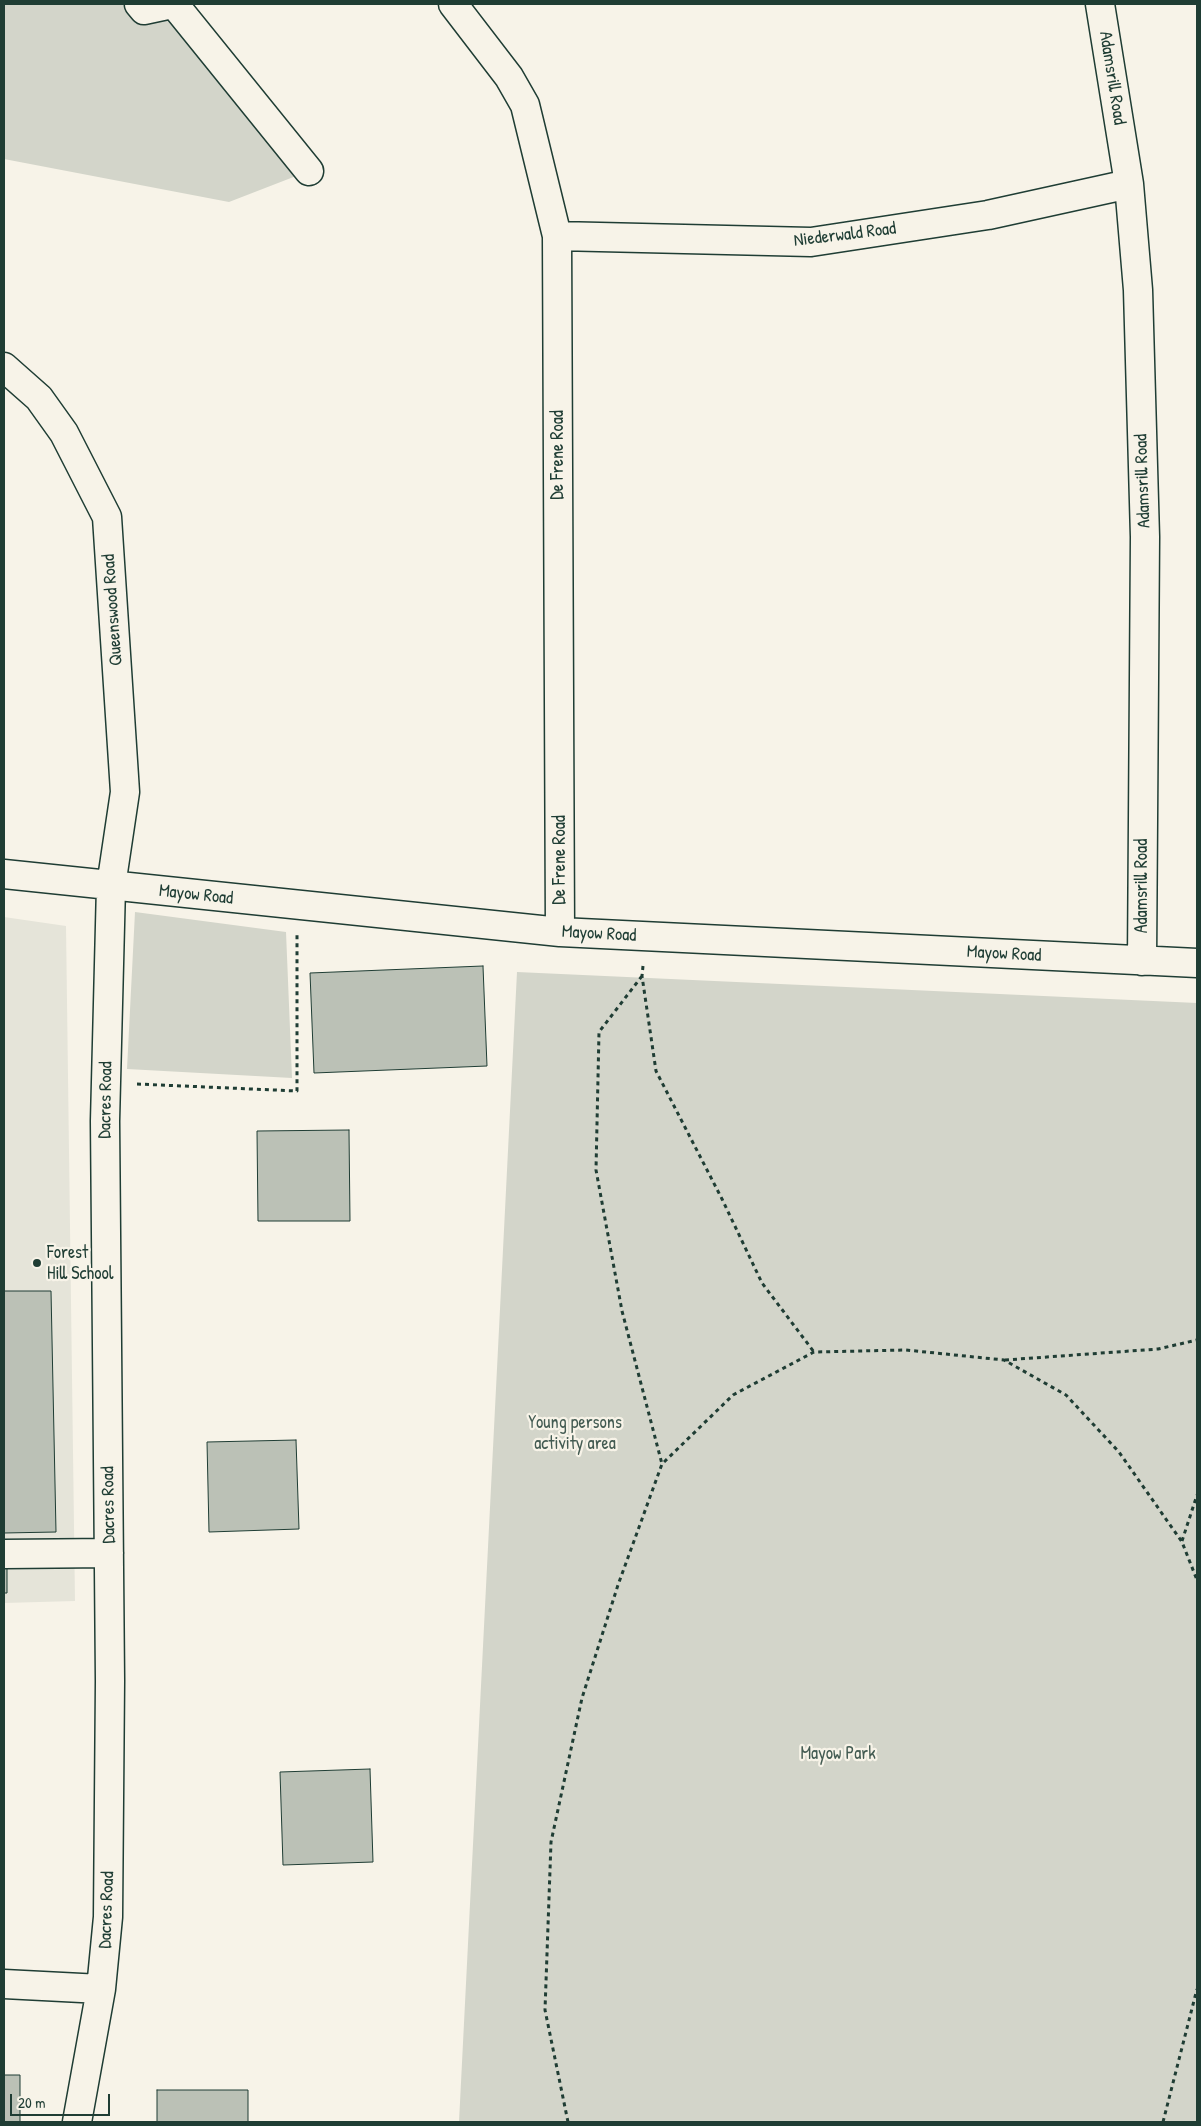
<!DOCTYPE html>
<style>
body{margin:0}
#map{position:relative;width:1201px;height:2126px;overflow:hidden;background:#f7f3e8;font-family:"Patrick Hand",sans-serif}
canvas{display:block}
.frame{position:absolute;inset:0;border:5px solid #1f3d34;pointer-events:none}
.scale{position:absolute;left:10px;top:2094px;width:100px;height:22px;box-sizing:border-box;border:2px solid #1f3d34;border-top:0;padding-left:6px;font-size:15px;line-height:18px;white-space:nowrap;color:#1f3d34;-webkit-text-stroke:4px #f7f3e8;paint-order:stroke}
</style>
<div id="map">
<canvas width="1201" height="2126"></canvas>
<div class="frame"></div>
<div class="scale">20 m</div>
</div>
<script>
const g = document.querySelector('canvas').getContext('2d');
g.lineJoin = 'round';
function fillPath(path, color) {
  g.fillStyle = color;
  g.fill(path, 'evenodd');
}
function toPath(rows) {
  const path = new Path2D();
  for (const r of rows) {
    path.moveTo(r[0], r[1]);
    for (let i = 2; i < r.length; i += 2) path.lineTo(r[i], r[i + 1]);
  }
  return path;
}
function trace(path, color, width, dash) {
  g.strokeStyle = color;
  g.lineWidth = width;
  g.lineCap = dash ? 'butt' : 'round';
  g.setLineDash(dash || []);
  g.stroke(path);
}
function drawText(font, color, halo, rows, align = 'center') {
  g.font = font + ' "Patrick Hand",sans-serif';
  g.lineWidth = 4.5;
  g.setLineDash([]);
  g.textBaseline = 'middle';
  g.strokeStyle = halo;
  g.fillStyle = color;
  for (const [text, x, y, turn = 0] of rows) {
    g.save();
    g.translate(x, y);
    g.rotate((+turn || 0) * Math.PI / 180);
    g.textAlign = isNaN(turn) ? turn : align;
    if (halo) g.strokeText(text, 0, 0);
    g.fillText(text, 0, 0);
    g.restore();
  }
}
fillPath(toPath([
 [4,917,66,926,75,1601,4,1603]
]), '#e5e4d9');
fillPath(toPath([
 [4,4,172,4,309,171,229,202,4,159],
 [135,912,286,932,292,1078,127,1069],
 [517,972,1197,1003,1197,2122,459,2122]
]), '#d3d5ca');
const building = toPath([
 [483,966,487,1066,314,1073,310,973,483,966],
 [349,1130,350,1221,258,1221,257,1131,349,1130],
 [4,1291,51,1291,56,1532,4,1533,4,1291],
 [296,1440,299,1529,209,1532,207,1442,296,1440],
 [4,1564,7,1564,7,1593,4,1593,4,1564],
 [370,1769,373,1862,283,1865,280,1772,370,1769],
 [4,2075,20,2075,20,2122,4,2122,4,2075],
 [157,2090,248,2090,248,2122,157,2122,157,2090]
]);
fillPath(building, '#bbc1b6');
trace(building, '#1f3d34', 1);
const minor = toPath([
 [139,4,144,10,172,4],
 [174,4,309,171],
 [453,4,509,77,525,105,557,236,560,932],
 [1100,4,1129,184,1138,290,1145,537,1142,961],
 [557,236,811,242,988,215,1129,184],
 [4,367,39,398,64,433,107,517,125,792,111,886,105,1121,110,1681,108,1917,101,1989,77,2122],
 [4,874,560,932,1197,963],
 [4,1554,109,1553],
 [4,1984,101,1989]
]);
trace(minor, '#1f3d34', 31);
trace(toPath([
 [643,966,642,976,656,1071,722,1199,762,1283,814,1352],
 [642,976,599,1032,596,1170,622,1311,662,1464],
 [137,1084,297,1091,297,935],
 [1005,1360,1158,1349,1197,1340],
 [1182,1541,1197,1495],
 [568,2122,545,2010,551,1842,582,1698,618,1585,662,1464,733,1395,814,1352,906,1350,1004,1360,1066,1395,1119,1452,1182,1542,1197,1580],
 [1163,2122,1197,1989]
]), '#1f3d34', 3, [4, 4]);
trace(minor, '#f7f3e8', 28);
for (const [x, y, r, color] of [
 [37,1263,5,"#1f3d34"]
]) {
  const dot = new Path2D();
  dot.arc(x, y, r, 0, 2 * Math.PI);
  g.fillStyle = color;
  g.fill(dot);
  trace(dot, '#f7f3e8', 2);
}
drawText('18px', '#1f3d34', '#f7f3e8', [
 ["Adamsrill Road",1112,78,81],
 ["Niederwald Road",845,235,-7],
 ["De Frene Road",558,455,-90],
 ["Adamsrill Road",1143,481,-92],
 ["Queenswood Road",113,610,-94],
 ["De Frene Road",560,860,-90],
 ["Adamsrill Road",1142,886,-90],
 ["Mayow Road",196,895,6],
 ["Mayow Road",599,934,3],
 ["Mayow Road",1004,954,3],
 ["Dacres Road",106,1100,-89],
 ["Dacres Road",109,1505,-91],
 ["Dacres Road",107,1910,-88]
]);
drawText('18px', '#1f3d34', '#f7f3e8', [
 ["Forest",47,1253],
 ["Hill School",47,1274]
], 'left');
drawText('18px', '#435b52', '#f7f3e8', [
 ["Young persons",575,1423],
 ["activity area",575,1444],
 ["Mayow Park",838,1754]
]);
</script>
